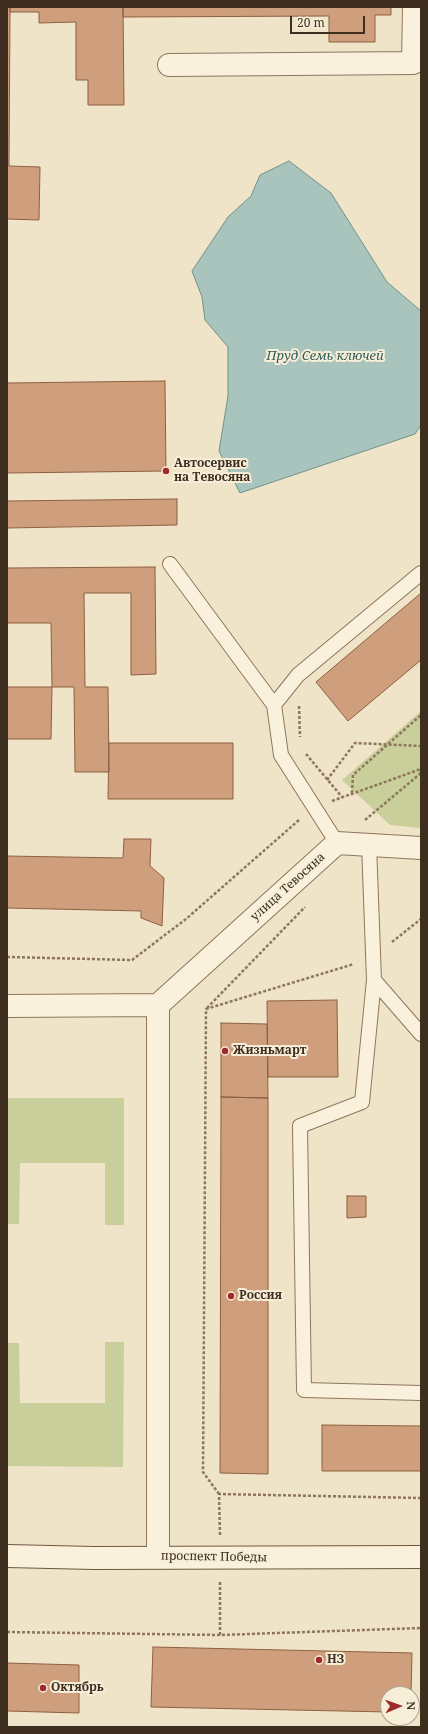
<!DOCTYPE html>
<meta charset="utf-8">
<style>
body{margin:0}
#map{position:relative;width:428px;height:1734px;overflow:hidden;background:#f0e4c8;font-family:"Noto Serif",serif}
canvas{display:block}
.frame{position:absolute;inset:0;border:8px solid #3d2e20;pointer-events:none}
.north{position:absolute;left:380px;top:1686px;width:40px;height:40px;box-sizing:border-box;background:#f7eed8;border:1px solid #ada18e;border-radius:50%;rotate:88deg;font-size:11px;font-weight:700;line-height:16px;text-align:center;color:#3d2e20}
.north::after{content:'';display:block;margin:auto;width:14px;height:18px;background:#9e2a2b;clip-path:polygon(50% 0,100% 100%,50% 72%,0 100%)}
.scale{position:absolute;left:290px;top:16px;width:75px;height:18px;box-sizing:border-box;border:2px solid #3d2e20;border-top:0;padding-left:5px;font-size:12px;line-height:14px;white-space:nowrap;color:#3d2e20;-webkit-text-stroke:3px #f7eed8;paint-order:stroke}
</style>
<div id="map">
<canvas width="428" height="1734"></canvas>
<div class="frame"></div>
<div class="north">N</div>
<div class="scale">20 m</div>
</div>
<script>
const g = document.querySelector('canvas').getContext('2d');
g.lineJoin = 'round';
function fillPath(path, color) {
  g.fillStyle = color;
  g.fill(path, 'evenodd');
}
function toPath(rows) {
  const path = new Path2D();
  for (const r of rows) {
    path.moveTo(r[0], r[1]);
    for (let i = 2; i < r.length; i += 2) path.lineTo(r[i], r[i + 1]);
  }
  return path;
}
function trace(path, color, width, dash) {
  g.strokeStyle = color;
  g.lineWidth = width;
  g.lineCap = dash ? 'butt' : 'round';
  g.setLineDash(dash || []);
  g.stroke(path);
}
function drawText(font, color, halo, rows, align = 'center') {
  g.font = font + ' "Noto Serif",serif';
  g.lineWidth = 4;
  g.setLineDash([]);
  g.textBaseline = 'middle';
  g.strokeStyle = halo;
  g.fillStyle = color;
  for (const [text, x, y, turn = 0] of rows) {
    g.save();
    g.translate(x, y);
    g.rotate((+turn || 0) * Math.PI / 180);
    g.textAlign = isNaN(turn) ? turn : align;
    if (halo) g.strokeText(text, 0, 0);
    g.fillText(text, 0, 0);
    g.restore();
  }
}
fillPath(toPath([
 [421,711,421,828,390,825,342,780],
 [7,1098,124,1098,124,1225,105,1225,105,1163,20,1163,19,1224,7,1224],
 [105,1342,124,1342,123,1467,7,1466,7,1343,19,1343,20,1403,105,1403]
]), '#c9cf9b');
const water = toPath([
 [289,161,331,193,387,282,421,311,421,425,415,434,240,493,219,451,228,396,228,347,205,320,202,297,192,271,228,217,251,196,260,175,289,161]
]);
fillPath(water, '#a9c4bc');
trace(water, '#6f938a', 1);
const building = toPath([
 [7,7,10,7,10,12,9,166,40,167,39,220,7,219,7,7],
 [10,7,123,7,124,105,88,105,88,80,76,80,76,22,39,23,39,12,10,12,10,7],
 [123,7,391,7,391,15,375,15,375,42,329,42,329,16,123,17,123,7],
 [165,381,166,471,7,473,7,383,165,381],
 [177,499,177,525,7,528,7,501,177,499],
 [155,567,156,674,131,675,131,593,84,593,85,687,108,687,109,772,75,772,74,687,52,687,51,623,7,623,7,568,155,567],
 [421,593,421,660,348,721,316,682,421,593],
 [7,687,52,687,51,739,7,739,7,687],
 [109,743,233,743,233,799,108,799,109,743],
 [124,839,151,839,150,866,164,878,162,926,141,918,141,911,7,908,7,856,123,858,124,839],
 [337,1000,338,1077,268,1077,267,1001,337,1000],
 [221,1023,267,1024,268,1098,221,1097,221,1023],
 [221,1097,268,1098,268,1474,220,1473,221,1097],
 [347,1196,366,1196,366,1217,347,1218,347,1196],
 [322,1425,421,1426,421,1471,322,1471,322,1425],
 [153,1647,412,1653,411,1694,388,1694,388,1712,151,1707,153,1647],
 [7,1663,79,1665,79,1713,7,1711,7,1663]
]);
fillPath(building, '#cf9f7d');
trace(building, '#8d5f41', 1);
const service = toPath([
 [170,564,274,705,281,755,337,843],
 [274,705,298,675,421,573],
 [369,844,374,980,362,1102,300,1126,304,1390,421,1393],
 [374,980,421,1034]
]);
const minor = toPath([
 [169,65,413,63,414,7],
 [158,1005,158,1557],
 [158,1005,337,843,421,848],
 [7,1006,158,1005]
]);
const secondary = toPath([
 [7,1556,94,1558,421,1557]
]);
trace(service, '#8d765c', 16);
trace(minor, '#8d765c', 24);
trace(secondary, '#6f573f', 24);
trace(toPath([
 [299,706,300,737],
 [306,754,342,797],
 [327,780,355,743,421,746],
 [352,793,353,775,421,715],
 [332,801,421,769],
 [365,820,421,773],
 [392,942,421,919],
 [7,957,132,960,186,919,299,820],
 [207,1008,305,907],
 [219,1494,203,1472,206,1009,354,964],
 [220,1535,219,1494,421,1498],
 [7,1632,220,1635,421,1628],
 [220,1635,220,1582]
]), '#8d765c', 2.5, [3, 2]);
trace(service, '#faf1dc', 14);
trace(minor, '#faf1dc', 22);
trace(secondary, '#faf1dc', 22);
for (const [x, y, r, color] of [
 [166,471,4,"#9e2a2b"],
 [225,1051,4,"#9e2a2b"],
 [231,1296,4,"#9e2a2b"],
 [319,1660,4,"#9e2a2b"],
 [43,1688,4,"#9e2a2b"]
]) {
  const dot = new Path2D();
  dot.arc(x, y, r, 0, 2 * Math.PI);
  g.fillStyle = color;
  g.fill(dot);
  trace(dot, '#f7eed8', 1.5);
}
drawText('bold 12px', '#3d2e20', '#f7eed8', [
 ["Автосервис",174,464],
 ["на Тевосяна",174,478],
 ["Жизньмарт",233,1051],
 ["Россия",239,1296],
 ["НЗ",327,1660],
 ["Октябрь",51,1688]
], 'left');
drawText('12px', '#3d2e20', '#f7eed8', [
 ["улица Тевосяна",288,887,-42],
 ["проспект Победы",214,1557,1]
]);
drawText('italic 13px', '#2f5d5a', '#f7eed8', [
 ["Пруд Семь ключей",325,356]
]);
</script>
